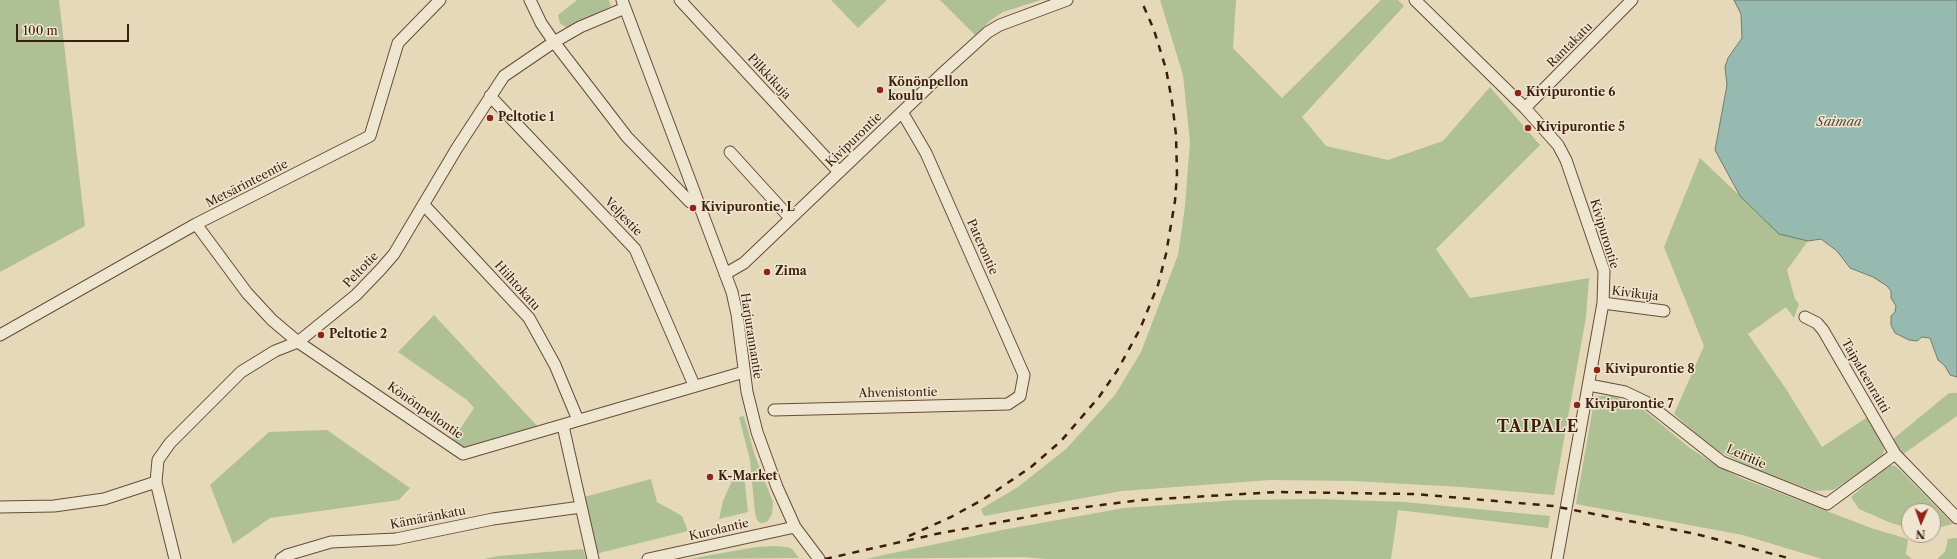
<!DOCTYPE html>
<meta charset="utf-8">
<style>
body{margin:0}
#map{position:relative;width:1957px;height:559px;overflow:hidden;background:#e6d9ba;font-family:"Libre Caslon Text",serif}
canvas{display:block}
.north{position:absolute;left:1901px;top:503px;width:40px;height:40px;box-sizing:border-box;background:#efe6d2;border:1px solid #a89682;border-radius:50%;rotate:182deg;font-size:11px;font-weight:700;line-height:16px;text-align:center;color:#3d1d0b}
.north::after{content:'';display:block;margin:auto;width:14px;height:18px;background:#8f2418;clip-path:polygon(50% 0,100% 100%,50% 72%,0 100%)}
.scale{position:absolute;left:16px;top:24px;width:113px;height:18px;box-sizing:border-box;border:2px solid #3d1d0b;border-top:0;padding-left:5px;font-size:12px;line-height:14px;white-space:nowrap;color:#3d1d0b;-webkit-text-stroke:3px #efe6d2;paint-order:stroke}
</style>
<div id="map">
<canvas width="1957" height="559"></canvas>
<div class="north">N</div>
<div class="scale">100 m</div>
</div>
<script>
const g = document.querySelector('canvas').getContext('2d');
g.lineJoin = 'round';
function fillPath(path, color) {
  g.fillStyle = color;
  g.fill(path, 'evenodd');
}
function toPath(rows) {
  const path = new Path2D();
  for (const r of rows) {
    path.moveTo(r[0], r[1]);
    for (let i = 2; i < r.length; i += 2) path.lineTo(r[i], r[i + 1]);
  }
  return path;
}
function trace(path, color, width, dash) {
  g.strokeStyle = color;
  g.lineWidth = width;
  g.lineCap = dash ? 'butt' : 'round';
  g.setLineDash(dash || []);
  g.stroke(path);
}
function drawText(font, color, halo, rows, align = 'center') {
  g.font = font + ' "Libre Caslon Text",serif';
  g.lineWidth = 3;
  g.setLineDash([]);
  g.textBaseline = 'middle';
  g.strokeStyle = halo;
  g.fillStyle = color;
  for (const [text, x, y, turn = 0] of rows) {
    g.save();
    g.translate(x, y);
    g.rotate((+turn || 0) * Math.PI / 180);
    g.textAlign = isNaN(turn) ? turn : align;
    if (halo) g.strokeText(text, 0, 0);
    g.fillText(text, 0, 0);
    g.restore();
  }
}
fillPath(toPath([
 [0,0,59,0,85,226,0,272],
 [577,0,609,0,611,6,568,29,560,23,558,15],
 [831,0,887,0,858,28],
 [940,0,1041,0,1003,12,991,20,975,35],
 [1160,0,1236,0,1233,48,1282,98,1381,0,1398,0,1404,6,1302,117,1326,146,1388,160,1443,141,1490,87,1540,145,1436,249,1470,298,1589,278,1586,317,1554,495,1461,487,1352,481,1270,480,1122,491,984,516,981,509,1018,487,1066,449,1115,395,1141,352,1178,255,1185,206,1190,142,1183,75],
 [1700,158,1779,233,1808,241,1787,270,1795,299,1799,304,1794,318,1786,307,1748,334,1786,389,1822,447,1869,416,1883,439,1884,449,1882,458,1833,490,1814,491,1751,467,1720,452,1695,433,1674,414,1704,346,1664,247],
 [434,315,540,429,465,449,452,441,474,408,467,400,398,352],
 [1949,393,1957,393,1957,416,1902,455,1892,440],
 [1595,396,1613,396,1640,407,1690,448,1716,465,1741,478,1871,528,1908,539,1906,554,1912,559,1822,559,1743,535,1576,504],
 [744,416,755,456,773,502,772,514,767,522,760,523,757,520,755,513,750,460,739,417],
 [327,430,410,488,399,500,270,518,233,544,210,485,269,432],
 [743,466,748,512,719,519,723,501,732,481],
 [1887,466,1895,466,1900,470,1953,524,1933,529,1933,511,1909,511,1909,528,1891,523,1859,509,1851,497],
 [651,479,657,502,682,516,688,531,595,554,584,497],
 [1316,499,1404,502,1550,516,1548,528,1398,510,1391,559,1046,559,1023,557,865,559,1002,530,1124,508,1237,500],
 [1957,538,1957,559,1937,559,1945,552,1948,539],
 [775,546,787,547,792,549,799,558,689,559,756,547],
 [583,549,586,559,484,559,498,556]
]), '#afc094');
const water = toPath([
 [1734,0,1957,0,1957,377,1950,375,1945,366,1938,360,1930,338,1922,337,1917,341,1909,340,1895,333,1891,325,1891,316,1895,312,1896,306,1891,298,1891,291,1887,286,1873,277,1850,268,1837,251,1821,239,1808,241,1779,234,1740,196,1715,150,1727,85,1725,67,1728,58,1742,38,1741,14,1734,0]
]);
fillPath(water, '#96baaf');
trace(water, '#727b6d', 1);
const minor = toPath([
 [530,0,541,23,554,42,627,137,690,202,697,201],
 [622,0,732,292,737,314,747,392,757,432,777,487,795,527,819,559],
 [680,0,839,172],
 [1415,0,1525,108,1558,145,1566,160,1604,271,1603,303,1557,559],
 [490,96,635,249,694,385],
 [1525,108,1632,0],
 [730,152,790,218],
 [424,205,529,318,555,365,578,420],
 [196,224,247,293,272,320,298,342,463,454,744,372],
 [725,274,744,263,946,70,988,32,1000,25,1067,0],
 [1603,303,1664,311],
 [1805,317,1817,323,1823,330,1895,454,1957,518],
 [0,335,196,224,370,136,398,43,440,0],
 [1589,385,1625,392,1646,402,1722,462,1827,504,1895,454],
 [774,410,1008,404,1020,396,1024,375,926,153,902,112],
 [563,426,593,559],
 [0,507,54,506,104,499,156,482],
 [175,559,156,482,158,460,170,443,241,372,275,351,298,342,356,295,381,269,394,254,457,148,504,76,554,42,580,27,625,8],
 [281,559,287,555,331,542,396,539,493,519,581,507],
 [648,559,795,527]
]);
trace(minor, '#674c37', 13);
trace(minor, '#efe6d2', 11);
trace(toPath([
 [909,536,951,517,984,499,1031,467,1061,441,1099,397,1117,371,1140,329,1158,285,1166,254,1175,201,1177,174,1176,135,1172,101,1166,69,1154,30,1141,0],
 [825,559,936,534,1070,509,1141,500,1277,492,1415,494,1553,506,1696,534,1792,559]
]), '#3d1d0b', 2.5, [7, 7]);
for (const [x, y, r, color] of [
 [880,90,4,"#8f2418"],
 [1518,93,4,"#8f2418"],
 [490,118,4,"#8f2418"],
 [1528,128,4,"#8f2418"],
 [693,208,4,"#8f2418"],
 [767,272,4,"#8f2418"],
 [321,335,4,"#8f2418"],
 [1597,370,4,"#8f2418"],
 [1577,405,4,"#8f2418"],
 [710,477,4,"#8f2418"]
]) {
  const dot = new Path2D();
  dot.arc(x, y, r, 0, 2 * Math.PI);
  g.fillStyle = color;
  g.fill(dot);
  trace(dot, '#efe6d2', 1.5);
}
drawText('12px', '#3d1d0b', '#efe6d2', [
 ["Rantakatu",1570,45,-45],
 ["Pilkkikuja",769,77,47],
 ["Kivipurontie",854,140,-44],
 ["Metsärinteentie",247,184,-27],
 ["Veljestie",623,217,46],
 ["Kivipurontie",1604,234,73],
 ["Paterontie",982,247,66],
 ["Peltotie",361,270,-46],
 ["Hiihtokatu",517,286,48],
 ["Kivikuja",1635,294,7],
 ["Harjurannantie",751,336,81],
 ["Taipaleenraitti",1865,376,60],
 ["Ahvenistontie",898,393,-1],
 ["Könönpellontie",425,411,35],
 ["Leiritie",1746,457,24],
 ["Kämäränkatu",428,518,-11],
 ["Kurolantie",719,530,-13]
]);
drawText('bold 12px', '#3d1d0b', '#efe6d2', [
 ["Könönpellon",888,83],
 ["koulu",888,97],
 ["Kivipurontie 6",1526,93],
 ["Peltotie 1",498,118],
 ["Kivipurontie 5",1536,128],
 ["Kivipurontie, L",701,208],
 ["Zima",775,272],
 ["Peltotie 2",329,335],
 ["Kivipurontie 8",1605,370],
 ["Kivipurontie 7",1585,405],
 ["K-Market",718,477]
], 'left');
drawText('italic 13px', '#584c3c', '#efe6d2', [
 ["Saimaa",1839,122]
]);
g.letterSpacing = '1px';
drawText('bold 16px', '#3d1d0b', '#efe6d2', [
 ["TAIPALE",1538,427]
]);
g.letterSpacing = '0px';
</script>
